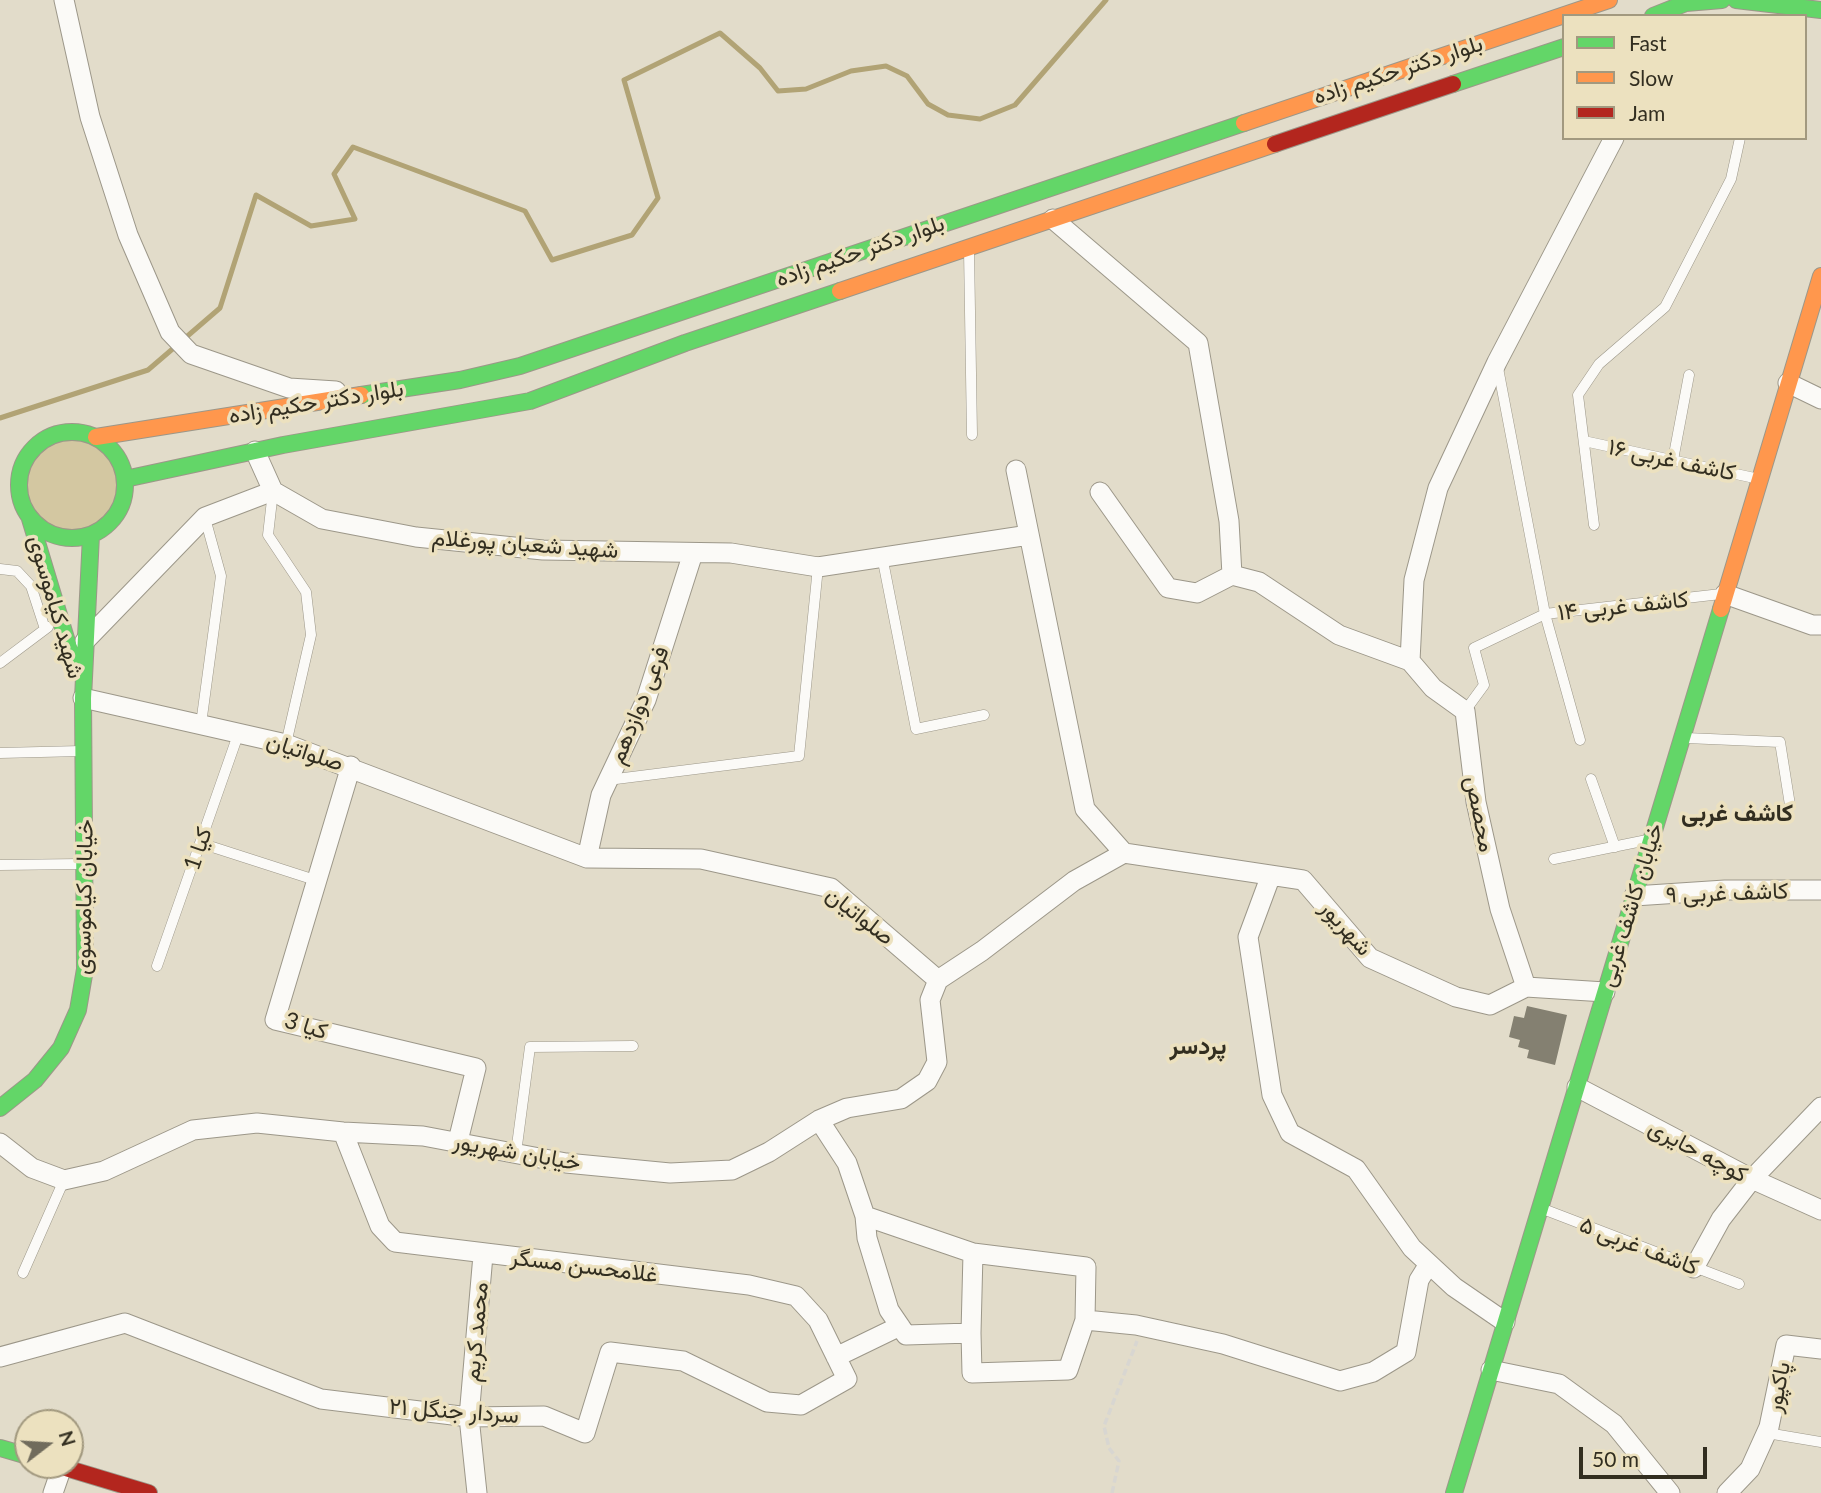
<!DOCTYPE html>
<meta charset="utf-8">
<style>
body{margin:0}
#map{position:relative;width:1821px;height:1493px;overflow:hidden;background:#e2dcca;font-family:Lato,sans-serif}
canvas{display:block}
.legend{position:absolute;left:1562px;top:14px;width:245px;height:126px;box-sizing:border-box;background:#ece1bf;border:2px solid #a2997f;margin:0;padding:9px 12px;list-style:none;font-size:21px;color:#322e20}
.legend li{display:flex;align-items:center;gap:14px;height:35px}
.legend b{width:35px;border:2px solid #a2997f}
.north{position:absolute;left:14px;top:1409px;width:70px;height:70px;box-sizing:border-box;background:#ece1bf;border:2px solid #a2997f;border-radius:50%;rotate:73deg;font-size:19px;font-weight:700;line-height:28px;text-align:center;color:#322e20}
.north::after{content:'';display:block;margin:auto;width:24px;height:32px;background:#706b5c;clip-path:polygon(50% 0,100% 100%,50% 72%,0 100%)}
.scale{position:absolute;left:1579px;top:1447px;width:128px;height:32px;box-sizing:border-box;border:4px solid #322e20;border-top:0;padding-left:9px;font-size:21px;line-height:24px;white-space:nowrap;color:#322e20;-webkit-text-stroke:5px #ece1bf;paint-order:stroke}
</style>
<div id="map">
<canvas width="1821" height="1493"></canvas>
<ul class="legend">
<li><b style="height:9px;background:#63d668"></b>Fast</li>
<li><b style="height:9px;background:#ff974d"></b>Slow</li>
<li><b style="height:9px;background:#b3261e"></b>Jam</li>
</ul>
<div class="north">N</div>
<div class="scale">50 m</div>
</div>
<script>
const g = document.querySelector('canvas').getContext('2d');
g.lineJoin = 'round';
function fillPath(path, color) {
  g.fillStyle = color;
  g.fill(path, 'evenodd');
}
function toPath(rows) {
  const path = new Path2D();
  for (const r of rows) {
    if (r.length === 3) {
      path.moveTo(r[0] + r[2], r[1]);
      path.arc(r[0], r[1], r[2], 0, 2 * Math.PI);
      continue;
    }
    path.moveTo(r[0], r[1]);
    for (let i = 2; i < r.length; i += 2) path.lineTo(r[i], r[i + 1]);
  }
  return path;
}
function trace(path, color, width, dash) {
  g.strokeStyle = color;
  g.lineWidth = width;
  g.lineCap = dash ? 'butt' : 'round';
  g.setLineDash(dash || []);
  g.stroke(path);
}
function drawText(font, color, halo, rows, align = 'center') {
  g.font = font + ' Lato,Vazirmatn,sans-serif';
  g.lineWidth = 7;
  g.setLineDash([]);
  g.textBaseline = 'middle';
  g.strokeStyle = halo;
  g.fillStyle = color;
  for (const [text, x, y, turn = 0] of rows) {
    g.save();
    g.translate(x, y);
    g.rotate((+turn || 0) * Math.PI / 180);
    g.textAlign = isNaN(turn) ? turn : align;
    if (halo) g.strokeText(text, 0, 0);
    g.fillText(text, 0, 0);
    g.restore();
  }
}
fillPath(toPath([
 [71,485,46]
]), '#d3c7a1');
trace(toPath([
 [184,339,220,308,256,195,311,226,355,219,334,174,353,147,525,211,552,260,632,235,658,198,624,80,720,33,760,68,778,91,806,89,851,71,886,66,907,76,928,104,948,115,980,119,1015,105,1106,0],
 [0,418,148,370,176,346]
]), '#b1a375', 5);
fillPath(toPath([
 [1527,1006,1567,1015,1555,1065,1527,1058,1529,1050,1518,1047,1520,1040,1509,1037,1514,1016,1524,1018]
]), '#848071');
const lane = toPath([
 [969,250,972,435],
 [1498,368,1545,614,1580,740],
 [1584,441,1759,479],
 [1673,460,1689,375],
 [273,491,268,535,306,592,311,635,286,744],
 [1594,525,1578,395,1599,364,1665,307,1731,179,1740,138],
 [882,556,916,729,984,715],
 [0,569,17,571,31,586,45,629],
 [0,663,48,627],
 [1465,711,1484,685,1474,648,1545,614,1721,594],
 [201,724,221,576,205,518],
 [1686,738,1780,742,1790,805],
 [0,753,81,751],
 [1591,779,1615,847],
 [608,780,799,756,818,567],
 [200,843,315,880],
 [1554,859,1647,840],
 [0,865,81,864],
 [157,966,239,732],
 [516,1153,530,1047,633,1046],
 [1543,1209,1739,1284],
 [23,1273,64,1180],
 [1767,1433,1821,1442]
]);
const street = toPath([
 [64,0,90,117,128,235,170,332,191,354,289,388,336,391],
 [1053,219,1198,343,1229,521,1232,575],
 [1788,383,1821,399],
 [255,451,273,491],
 [273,491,322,519,416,537,543,550,731,553,818,567,1029,535],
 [1100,492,1168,588,1197,593,1232,575,1259,582,1339,635,1410,661,1433,688,1465,711,1476,802,1500,909,1526,987],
 [1725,594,1812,625,1821,625],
 [85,641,205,517,273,491],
 [1410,661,1414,580,1438,488,1497,362,1614,138],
 [83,698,286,744,587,858,701,859,831,888,938,980,982,951,1074,881,1124,853,1085,809,1016,470],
 [351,766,275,1020,476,1068,458,1141],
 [1124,853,1303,880,1370,958,1456,997,1490,1005,1526,987,1605,992],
 [587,858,601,795,646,700,693,553],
 [1271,875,1248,937,1272,1095,1290,1133,1356,1169,1412,1248,1454,1287,1505,1322],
 [1634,896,1725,890,1821,890],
 [1577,1087,1752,1179,1821,1210],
 [819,1120,847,1163,865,1216,867,1238,889,1310,906,1335,971,1333,973,1253,1086,1267,1085,1320,1136,1325,1223,1344,1340,1381,1373,1372,1406,1352,1419,1280,1429,1264],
 [0,1143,32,1168,64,1180,104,1171,193,1130,257,1123,343,1132,423,1136,566,1163,670,1173,732,1170,769,1152,819,1120,847,1108,901,1099,927,1081,937,1062,930,1000,938,980],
 [865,1216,973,1253],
 [1694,1268,1721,1219,1752,1179,1821,1107],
 [971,1333,972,1373,1068,1370,1085,1320],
 [0,1357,125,1323,321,1399,469,1417,544,1416,585,1433,610,1352,683,1361,767,1402,801,1405,847,1379,818,1320,796,1296,749,1285,395,1242,380,1226,343,1132],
 [836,1357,900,1326],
 [1491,1370,1559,1384,1614,1424,1670,1493],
 [53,1493,62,1467],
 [477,1493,469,1417,483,1255],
 [1727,1493,1750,1469,1769,1427,1786,1345,1821,1349]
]);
const fast = toPath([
 [1736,0,1821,10],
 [1653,16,1686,3,1722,0],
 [1453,84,1564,47],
 [361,395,460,380,520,366,1244,123],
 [72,485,53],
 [125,479,283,445,530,401,685,343,840,291],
 [30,519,75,668],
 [0,1108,35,1080,61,1048,78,1010,85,969,83,698,91,535],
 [0,1448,28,1456],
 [1454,1493,1721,609]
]);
const slow = toPath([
 [1244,123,1609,0],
 [840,291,1275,144],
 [96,437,361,395],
 [1721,609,1821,276]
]);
const jam = toPath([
 [1275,144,1453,84],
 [56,1465,149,1493]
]);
trace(lane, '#9c9789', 11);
trace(street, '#9c9789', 21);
trace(fast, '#9c9789', 18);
trace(slow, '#9c9789', 18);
trace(jam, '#9c9789', 18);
trace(toPath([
 [1112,1493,1119,1461,1109,1448,1104,1426,1137,1341]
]), '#d8d6d1', 3.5, [7, 3.5]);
trace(lane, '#fbfaf7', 10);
trace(street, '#fbfaf7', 19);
trace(fast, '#63d668', 16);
trace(slow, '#ff974d', 16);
trace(jam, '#b3261e', 16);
drawText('23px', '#322e20', '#ece1bf', [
 ["بلوار دکتر حکیم زاده",1398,70,-18],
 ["بلوار دکتر حکیم زاده",860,251,-19],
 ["بلوار دکتر حکیم زاده",316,402,-9],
 ["کاشف غربی ۱۶",1672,460,12],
 ["شهید شعبان پورغلام",525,544,4],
 ["کاشف غربی ۱۴",1623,606,-6],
 ["شهید کیاموسوی",56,607,74],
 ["فرعی دوازدهم",639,705,-68],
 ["صلواتیان",305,752,18],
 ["محصص",1480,814,79],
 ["کیا 1",198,849,-71],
 ["کاشف غربی ۹",1727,893,-2],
 ["خیابان کیاموسوی",84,897,-89],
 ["خیابان کاشف غربی",1631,905,-73],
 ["صلواتیان",860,916,38],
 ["شهریور",1346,928,48],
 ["کیا 3",306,1026,17],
 ["کوچه حایری",1698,1151,28],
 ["خیابان شهریور",517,1152,10],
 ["کاشف غربی ۵",1639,1246,21],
 ["غلامحسن مسگر",584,1266,7],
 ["محمد کریم",476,1332,-85],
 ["پاکپور",1778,1387,-79],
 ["سردار جنگل ۲۱",454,1411,4]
]);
drawText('bold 24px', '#322e20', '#ece1bf', [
 ["کاشف غربی",1737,813],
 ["پردسر",1198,1046]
]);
</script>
